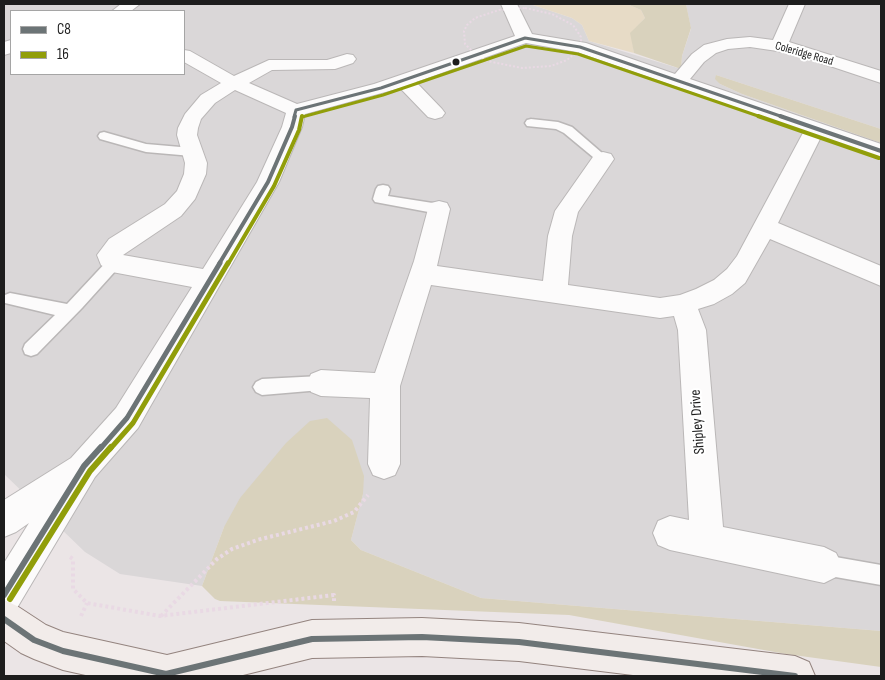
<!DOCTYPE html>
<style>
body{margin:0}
#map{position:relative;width:885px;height:680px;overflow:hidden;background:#ebe5e6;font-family:"Sofia Sans Condensed",sans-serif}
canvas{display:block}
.frame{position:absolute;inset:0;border:5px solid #1d1d1d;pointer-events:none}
.legend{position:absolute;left:10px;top:10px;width:175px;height:65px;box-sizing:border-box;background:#fff;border:1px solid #a5a5a5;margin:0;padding:6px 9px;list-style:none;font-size:15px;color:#1d1d1d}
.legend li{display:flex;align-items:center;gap:10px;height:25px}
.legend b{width:25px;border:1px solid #a5a5a5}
</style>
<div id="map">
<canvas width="885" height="680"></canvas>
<div class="frame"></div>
<ul class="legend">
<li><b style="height:6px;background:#6c7476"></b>C8</li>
<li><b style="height:6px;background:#919e0a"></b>16</li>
</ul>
</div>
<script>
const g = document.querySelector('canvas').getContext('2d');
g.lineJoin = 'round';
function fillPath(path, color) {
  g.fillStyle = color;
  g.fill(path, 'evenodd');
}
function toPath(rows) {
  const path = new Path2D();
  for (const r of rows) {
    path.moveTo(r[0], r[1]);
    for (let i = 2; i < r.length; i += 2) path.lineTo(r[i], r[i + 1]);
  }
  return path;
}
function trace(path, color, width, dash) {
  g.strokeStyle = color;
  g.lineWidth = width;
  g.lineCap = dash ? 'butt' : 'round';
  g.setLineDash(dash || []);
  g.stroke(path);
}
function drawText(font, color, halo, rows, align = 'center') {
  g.font = font + ' "Sofia Sans Condensed",sans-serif';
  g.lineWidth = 4;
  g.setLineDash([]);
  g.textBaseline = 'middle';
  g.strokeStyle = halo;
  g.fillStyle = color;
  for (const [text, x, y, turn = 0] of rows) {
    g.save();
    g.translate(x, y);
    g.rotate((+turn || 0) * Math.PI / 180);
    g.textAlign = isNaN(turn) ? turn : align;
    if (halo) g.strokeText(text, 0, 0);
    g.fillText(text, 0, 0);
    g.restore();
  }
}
fillPath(toPath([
 [4,4,530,4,572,18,582,25,589,41,681,69,682,56,691,29,686,4,881,4,881,129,716,75,720,84,742,94,881,143,881,631,481,598,361,550,351,540,363,494,224,527,202,586,120,574,85,552,4,474],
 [11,11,184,11,184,74,11,74]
]), '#dad7d8');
fillPath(toPath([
 [530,4,627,4,641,10,645,18,631,33,634,53,589,41,582,25,572,18]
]), '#e7dbc6');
fillPath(toPath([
 [627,4,686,4,691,28,682,56,681,69,634,53,630,33,645,18,641,10],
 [716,75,881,129,881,143,742,94,720,84,715,79],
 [327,418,352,440,364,476,363,494,351,540,361,550,481,598,881,631,881,667,786,654,569,615,220,601,215,599,202,586,224,527,240,498,286,443,310,421]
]), '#d9d2bd');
const service = toPath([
 [531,119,558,122,572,127,609,159,603,163,599,162,564,133,556,129,527,126,525,123,527,120,531,119],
 [104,132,146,144,192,148,198,152,192,156,146,152,100,139,98,136,100,133,104,132],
 [383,185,388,186,390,189,388,196,439,204,444,206,446,209,444,212,439,214,375,202,373,199,376,189,378,186,383,185],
 [114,258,119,259,121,263,119,267,82,308,37,354,31,356,25,354,23,349,25,344,55,315,5,303,5,295,10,293,67,304,109,259,114,258],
 [321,376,327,378,330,383,327,388,321,390,262,395,256,392,253,387,256,382,262,379,321,376],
 [824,555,881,565,881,585,824,575,817,572,814,565,817,558,824,555]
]);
const minor = toPath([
 [121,4,140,4,131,11,112,11,121,4],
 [501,4,517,4,532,34,586,43,675,74,692,54,704,45,727,39,750,37,773,40,789,4,805,4,789,42,881,71,881,83,791,53,750,47,728,49,716,53,704,62,690,79,881,144,881,158,821,137,778,223,881,266,881,286,770,239,745,283,732,294,714,304,698,309,706,330,723,527,824,547,836,553,842,565,836,577,824,583,670,550,658,545,653,533,658,521,670,516,689,520,678,330,674,316,660,318,431,285,400,386,400,464,395,475,384,479,373,475,368,464,370,398,321,396,311,392,307,383,311,374,321,370,375,373,414,261,428,209,431,203,439,201,447,203,450,209,437,266,543,281,548,236,555,211,595,154,603,152,611,154,614,159,578,212,572,236,568,285,660,298,680,295,696,289,714,280,727,269,737,256,804,131,577,52,526,43,416,82,442,109,445,113,442,117,435,119,428,117,400,88,305,114,302,127,279,182,151,405,138,428,95,477,17,608,4,613,4,563,29,523,16,532,4,537,4,500,71,458,116,408,192,287,112,272,101,265,97,255,109,239,165,204,177,191,184,174,185,163,177,135,178,128,185,114,201,95,221,83,184,62,184,50,190,51,234,76,269,60,327,60,347,54,353,55,356,59,353,63,335,69,272,70,249,83,297,104,374,84,515,36,501,4],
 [235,90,286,113,282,127,257,182,203,269,123,255,181,216,195,199,206,174,207,163,197,135,198,128,201,119,215,103,235,90],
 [11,40,11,53,4,55,4,42,11,40]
]);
const secondary = toPath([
 [4,600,17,606,46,625,63,632,167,655,312,620,422,618,519,623,795,656,809,662,815,676,641,676,519,661,422,656,312,658,239,676,90,676,63,670,34,659,21,653,4,641,4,600]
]);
trace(service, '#bab7b7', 3);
trace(minor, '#bab7b7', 2);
trace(secondary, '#94847f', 2);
trace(toPath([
 [525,8,552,14,573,25,581,37,581,45,578,51,567,60,551,66,522,68,487,61,476,55,465,44,464,31,467,25,475,18,499,10,525,8]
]), '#e9d9e4', 2, [2, 2]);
trace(toPath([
 [70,557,73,559,73,589,87,603,160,616,334,595,334,601],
 [81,616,87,603],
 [161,616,217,559,232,549,257,540,334,521,354,512,368,495]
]), '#e9d9e4', 4, [3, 3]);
fillPath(service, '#fcfbfb');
fillPath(minor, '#fcfbfb');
fillPath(secondary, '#f2ecea');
trace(toPath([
 [294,117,296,110,381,88,525,38,580,47,783,117]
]), '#6c7476', 3);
trace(toPath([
 [780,116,881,151],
 [219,264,268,182,292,127,295,116]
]), '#6c7476', 4);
trace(toPath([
 [100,449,127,418,220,263]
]), '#6c7476', 5);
trace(toPath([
 [4,595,84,466,101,447],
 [4,619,34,640,63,651,166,674,312,639,422,637,519,642,795,676]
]), '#6c7476', 6);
trace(toPath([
 [302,117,383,95,526,46,578,54,761,117]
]), '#919e0a', 3);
trace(toPath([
 [758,116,879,158],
 [228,264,274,186,299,130,302,116]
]), '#919e0a', 4);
trace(toPath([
 [110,449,133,423,228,263]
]), '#919e0a', 5);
trace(toPath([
 [10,599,90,471,111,447]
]), '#919e0a', 6);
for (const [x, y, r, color] of [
 [456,62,4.5,"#1d1d1d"]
]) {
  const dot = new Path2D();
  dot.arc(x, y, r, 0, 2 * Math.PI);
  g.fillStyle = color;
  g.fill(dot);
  trace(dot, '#fff', 2);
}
drawText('12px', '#1d1d1d', '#fff', [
 ["Coleridge Road",804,54,16]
]);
drawText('15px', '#1d1d1d', '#fff', [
 ["Shipley Drive",698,422,-94]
]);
</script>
